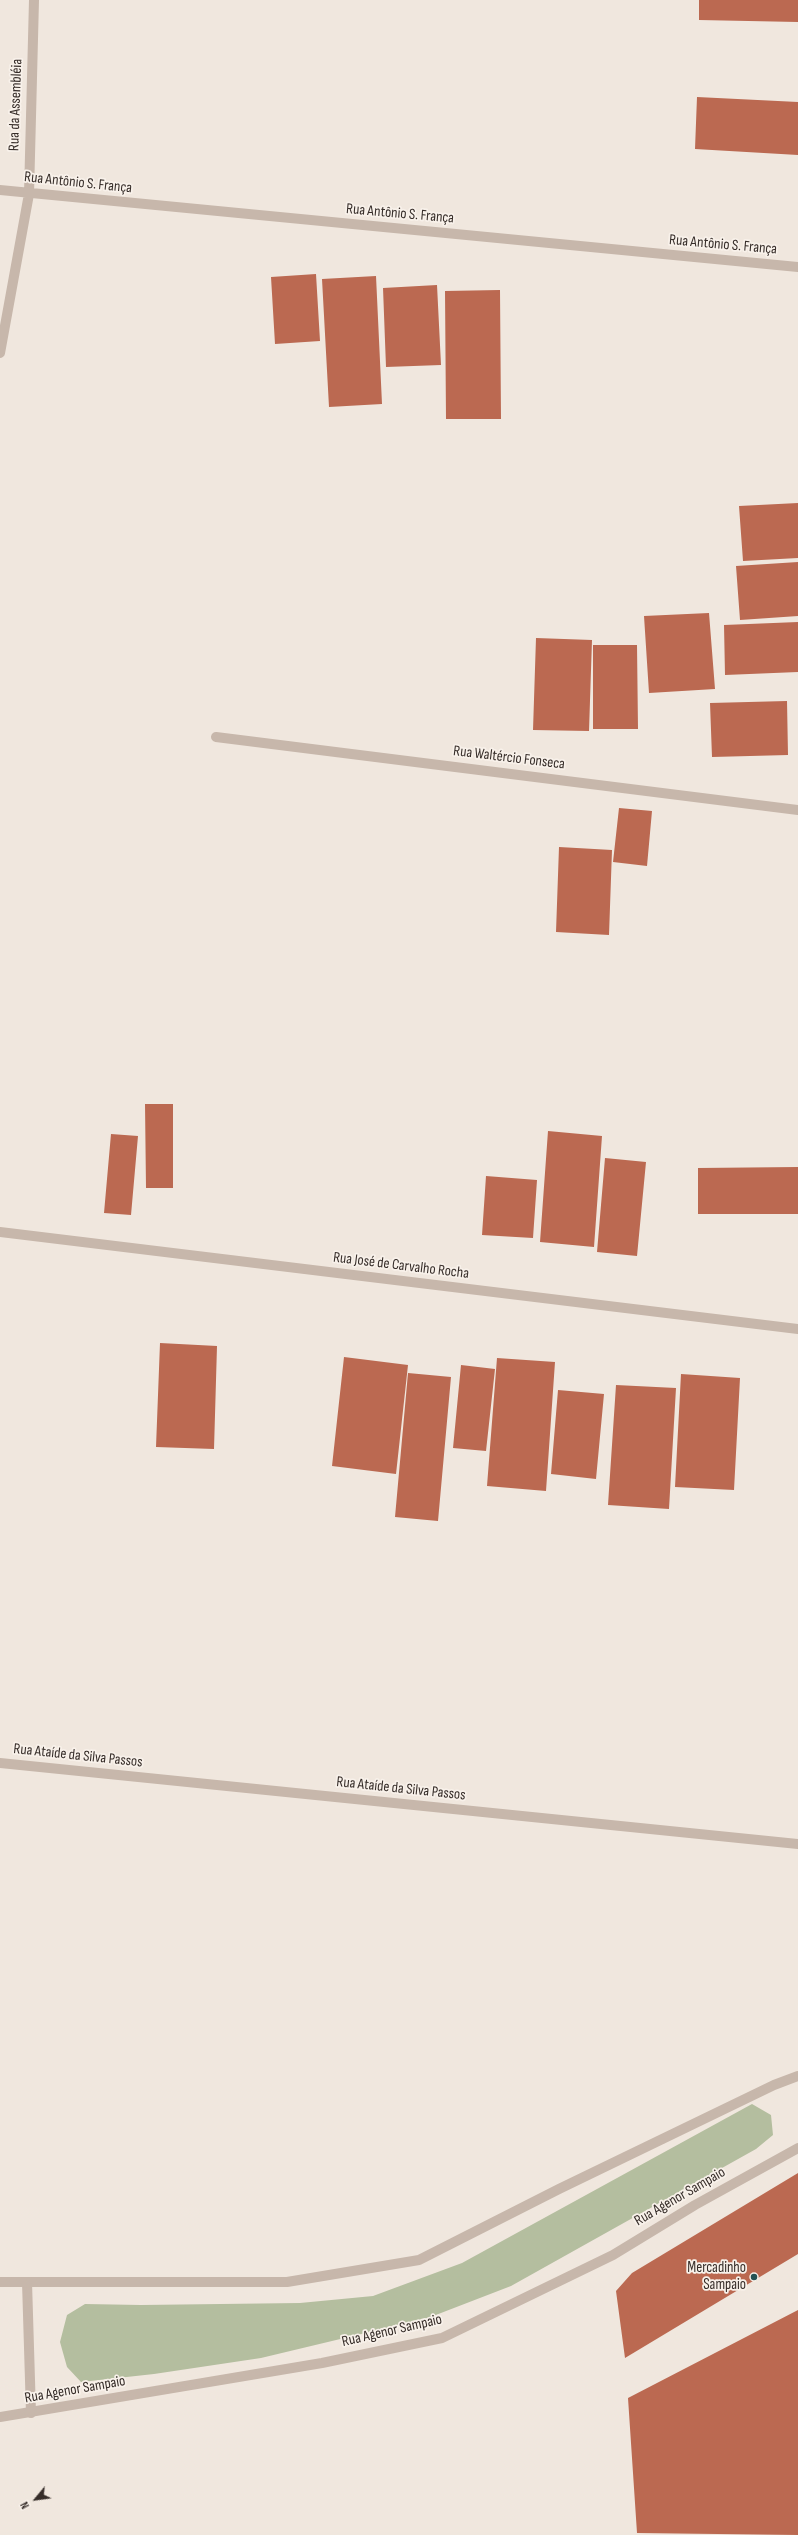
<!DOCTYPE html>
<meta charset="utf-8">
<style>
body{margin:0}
#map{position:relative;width:798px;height:2535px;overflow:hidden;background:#f0e7de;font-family:"Sofia Sans Condensed",sans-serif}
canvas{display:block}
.north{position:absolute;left:16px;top:2479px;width:40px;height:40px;-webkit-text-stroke:3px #f8f1ea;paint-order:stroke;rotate:241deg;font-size:11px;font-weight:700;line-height:16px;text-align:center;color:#362d29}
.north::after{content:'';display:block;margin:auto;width:14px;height:18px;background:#362d29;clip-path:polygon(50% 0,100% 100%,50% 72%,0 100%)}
</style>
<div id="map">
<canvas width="798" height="2535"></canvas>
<div class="north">N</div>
</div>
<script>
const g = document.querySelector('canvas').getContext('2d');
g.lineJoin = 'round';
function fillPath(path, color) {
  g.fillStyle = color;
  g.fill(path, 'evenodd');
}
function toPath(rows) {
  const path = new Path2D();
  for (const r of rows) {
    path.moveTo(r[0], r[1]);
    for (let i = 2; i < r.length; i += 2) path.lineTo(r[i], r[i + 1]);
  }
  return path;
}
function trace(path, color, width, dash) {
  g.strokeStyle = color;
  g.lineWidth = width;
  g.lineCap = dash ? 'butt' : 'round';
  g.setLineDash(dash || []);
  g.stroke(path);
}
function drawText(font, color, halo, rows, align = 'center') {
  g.font = font + ' "Sofia Sans Condensed",sans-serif';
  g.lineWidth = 3.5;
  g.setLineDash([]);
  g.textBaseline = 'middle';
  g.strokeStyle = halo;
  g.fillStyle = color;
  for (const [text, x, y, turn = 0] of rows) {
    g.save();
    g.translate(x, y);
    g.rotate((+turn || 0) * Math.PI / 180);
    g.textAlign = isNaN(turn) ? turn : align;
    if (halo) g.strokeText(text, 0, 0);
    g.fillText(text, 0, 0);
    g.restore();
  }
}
fillPath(toPath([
 [752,2104,771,2115,773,2135,756,2149,511,2286,428,2318,261,2358,154,2374,81,2382,67,2367,60,2342,67,2315,85,2304,141,2305,300,2303,373,2296,462,2263]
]), '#b4be9f');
fillPath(toPath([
 [699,0,798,0,798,22,699,20],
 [697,97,798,102,798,155,695,149],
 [316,274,320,341,275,344,271,277],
 [376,276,382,404,329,407,322,279],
 [437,285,441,365,386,367,383,288],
 [500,290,501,419,446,419,445,291],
 [798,503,798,558,743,561,739,506],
 [798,562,798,616,740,620,736,566],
 [709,613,715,689,649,693,644,616],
 [798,622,798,672,725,675,724,625],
 [536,638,592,640,589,731,533,730],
 [593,645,637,645,638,729,593,729],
 [787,701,788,755,712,757,710,703],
 [619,808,652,811,647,866,613,862],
 [559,847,612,850,609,935,556,932],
 [145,1104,173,1104,173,1188,146,1188],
 [548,1131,602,1136,594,1247,540,1242],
 [111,1134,138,1136,131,1215,104,1213],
 [605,1158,646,1162,637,1256,597,1252],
 [798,1167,798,1214,698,1214,698,1168],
 [486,1176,537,1180,533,1238,482,1235],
 [160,1343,217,1346,214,1449,156,1447],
 [344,1357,408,1365,396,1474,332,1466],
 [497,1358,555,1362,546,1491,487,1486],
 [461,1365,495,1369,486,1451,453,1448],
 [408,1373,451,1377,438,1521,395,1517],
 [681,1374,740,1378,734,1490,675,1487],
 [616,1385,676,1388,669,1509,608,1505],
 [558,1390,604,1394,596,1479,551,1474],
 [798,2173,798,2254,625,2358,616,2291,632,2273],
 [798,2310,798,2535,637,2533,628,2398]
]), '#bb6951');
trace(toPath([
 [0,190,798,267],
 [0,353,29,194,34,0],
 [216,737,798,810],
 [0,1232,798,1329],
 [0,1763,798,1844],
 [27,2282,31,2413]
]), '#c7b7ab', 10);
trace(toPath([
 [0,2282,287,2282,419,2260,559,2189,774,2085,798,2076],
 [0,2417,322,2363,442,2338,613,2255,695,2205,798,2148]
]), '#c7b7ab', 10);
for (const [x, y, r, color] of [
 [754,2277,4,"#235153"]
]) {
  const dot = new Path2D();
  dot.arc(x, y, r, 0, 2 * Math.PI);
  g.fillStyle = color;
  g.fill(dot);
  trace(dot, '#f8f1ea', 1.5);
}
drawText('15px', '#362d29', '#f8f1ea', [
 ["Rua da Assembléia",16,105,-88],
 ["Rua Antônio S. França",78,183,6],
 ["Rua Antônio S. França",400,214,5],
 ["Rua Antônio S. França",723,245,5],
 ["Rua Waltércio Fonseca",509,758,7],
 ["Rua José de Carvalho Rocha",401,1266,7],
 ["Rua Ataíde da Silva Passos",78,1756,6],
 ["Rua Ataíde da Silva Passos",401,1789,6],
 ["Rua Agenor Sampaio",680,2197,-30],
 ["Rua Agenor Sampaio",392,2331,-13],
 ["Rua Agenor Sampaio",75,2390,-10]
]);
drawText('15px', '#362d29', '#f8f1ea', [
 ["Mercadinho",746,2268],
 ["Sampaio",746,2285]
], 'right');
</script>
